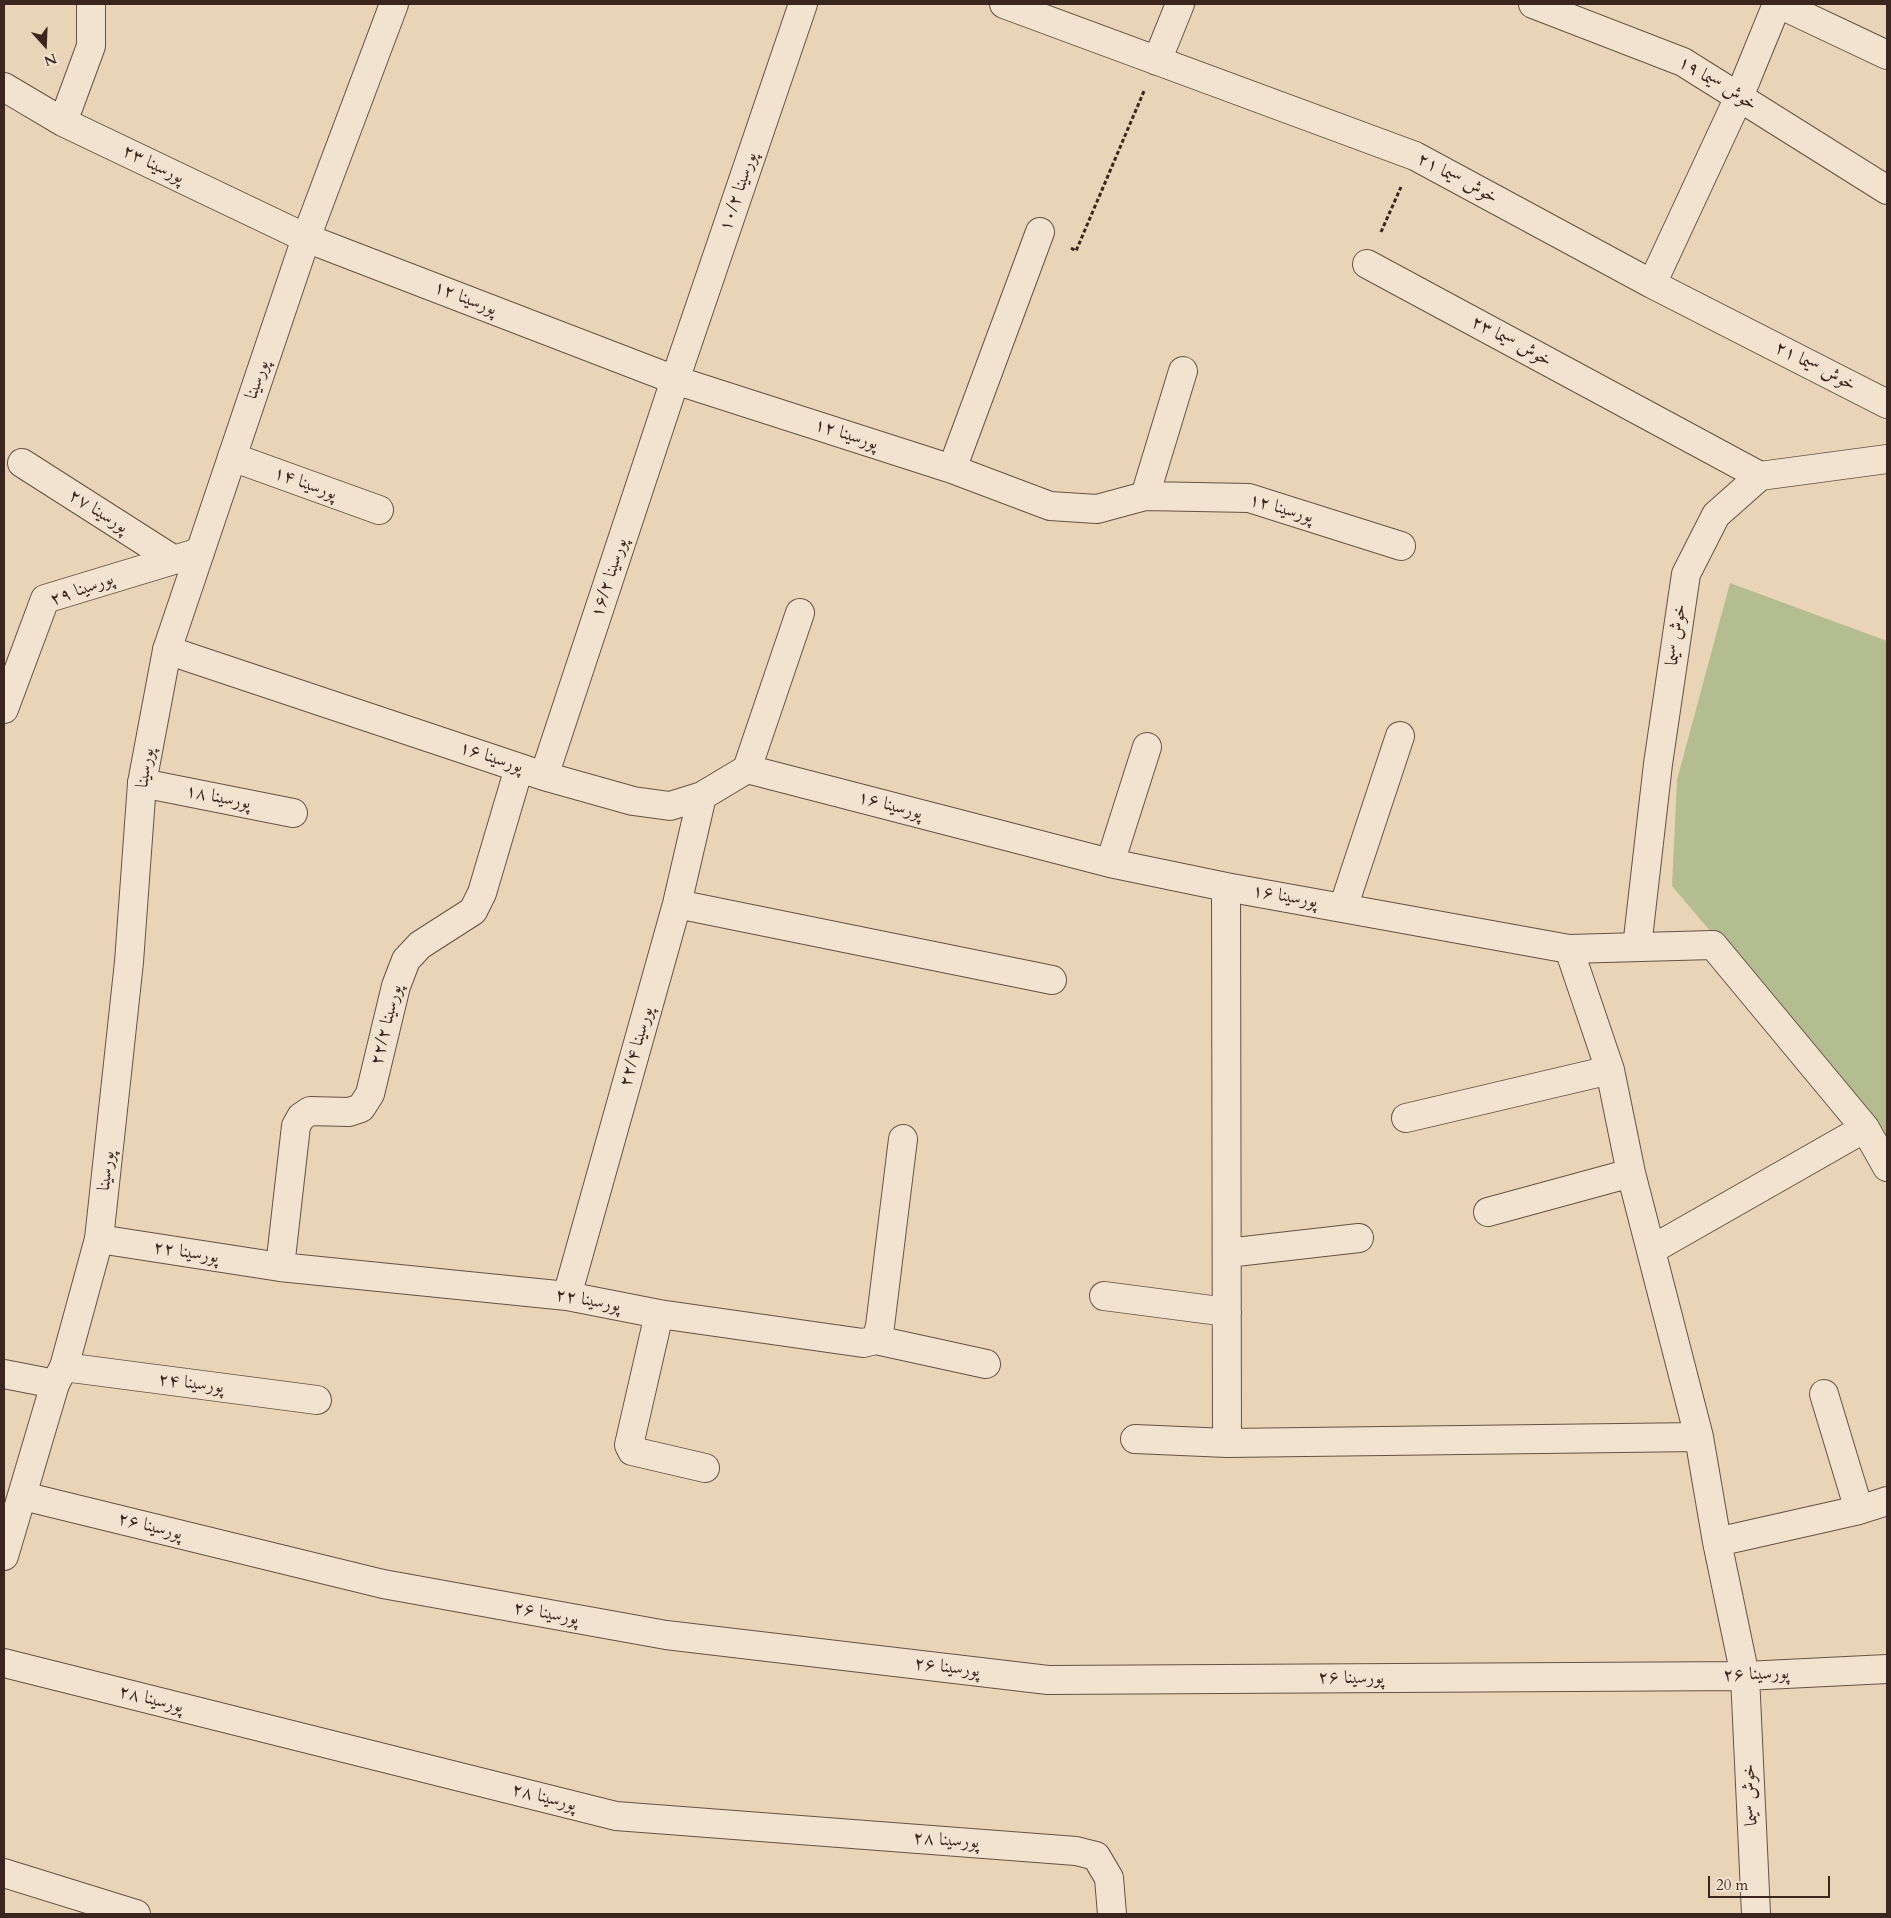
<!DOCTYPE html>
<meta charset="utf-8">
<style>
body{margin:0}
#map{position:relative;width:1891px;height:1918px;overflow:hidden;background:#e9d4b7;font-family:Cardo,serif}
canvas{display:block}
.frame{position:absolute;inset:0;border:5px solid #3a261f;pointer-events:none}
.north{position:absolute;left:20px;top:20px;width:50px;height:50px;-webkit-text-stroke:4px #f1e3d0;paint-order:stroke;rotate:160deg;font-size:14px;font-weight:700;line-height:20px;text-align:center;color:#3a261f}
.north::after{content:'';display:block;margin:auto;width:18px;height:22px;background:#3a261f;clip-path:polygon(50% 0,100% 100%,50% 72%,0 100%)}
.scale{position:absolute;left:1708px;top:1876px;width:122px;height:22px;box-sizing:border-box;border:2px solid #3a261f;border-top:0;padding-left:6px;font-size:15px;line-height:18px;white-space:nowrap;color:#3a261f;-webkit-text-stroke:4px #f1e3d0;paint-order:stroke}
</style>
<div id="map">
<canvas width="1891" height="1918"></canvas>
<div class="frame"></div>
<div class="north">N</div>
<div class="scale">20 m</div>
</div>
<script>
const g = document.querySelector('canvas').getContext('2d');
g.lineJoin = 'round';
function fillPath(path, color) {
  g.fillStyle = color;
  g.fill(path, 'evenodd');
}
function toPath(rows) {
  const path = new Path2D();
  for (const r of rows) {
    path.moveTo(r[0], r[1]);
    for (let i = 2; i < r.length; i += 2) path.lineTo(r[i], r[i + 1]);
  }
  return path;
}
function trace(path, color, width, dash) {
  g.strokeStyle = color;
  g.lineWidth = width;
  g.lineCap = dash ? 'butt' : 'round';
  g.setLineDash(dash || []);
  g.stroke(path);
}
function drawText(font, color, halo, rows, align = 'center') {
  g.font = font + ' Cardo,Amiri,serif';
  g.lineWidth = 4.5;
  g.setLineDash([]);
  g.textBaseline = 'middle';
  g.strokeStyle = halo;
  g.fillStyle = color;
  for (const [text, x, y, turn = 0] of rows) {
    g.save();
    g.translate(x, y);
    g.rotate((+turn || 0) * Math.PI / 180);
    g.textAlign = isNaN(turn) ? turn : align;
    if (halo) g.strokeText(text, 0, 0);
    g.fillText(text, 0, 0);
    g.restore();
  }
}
fillPath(toPath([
 [1730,583,1887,641,1887,1140,1672,886,1677,780]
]), '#b4bd90');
const minor = toPath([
 [1004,4,1415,156,1652,284,1887,404],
 [1533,4,1683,62,1887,190],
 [1779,4,1887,55],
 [1157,61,1180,4],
 [4,87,63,122,306,238,675,380,952,469,1050,506,1097,509,1145,496,1249,498,1401,546],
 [63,122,91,46,91,4],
 [1367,264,1760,476],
 [1652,284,1739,97,1777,4],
 [232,457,379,510],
 [22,463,174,560],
 [952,469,1040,232],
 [1145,496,1183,371],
 [167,650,544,776,633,801,670,806,702,796,747,769,1110,863,1226,887,1569,949,1713,945,1865,1128,1887,1167],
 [4,709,45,599,200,552],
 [747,769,800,613],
 [544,776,675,380,803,4],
 [142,783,293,813],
 [1110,863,1147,747],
 [1226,887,1227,1443],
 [677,904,1052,980],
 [1343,908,1400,736],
 [1637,947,1658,764,1686,574,1716,515,1760,476,1887,459],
 [1569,949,1610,1070,1631,1173,1699,1437,1717,1542,1745,1676,1756,1914],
 [1406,1118,1610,1070],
 [1488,1212,1631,1173],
 [99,1239,280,1267,567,1296,659,1314,863,1343,876,1340,880,1326,903,1139],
 [1651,1250,1865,1128],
 [1227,1253,1359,1238],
 [280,1267,296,1126,301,1117,310,1111,349,1112,361,1108,370,1094,396,986,406,960,420,945,473,911,482,893,519,768],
 [567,1296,677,904,702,796],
 [1104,1296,1227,1312],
 [659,1314,629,1445,632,1451,705,1468],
 [876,1340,986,1364],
 [64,1367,317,1400],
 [4,1374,55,1384],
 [1824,1394,1859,1510],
 [1135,1439,1227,1443,1699,1437],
 [23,1496,383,1584,666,1635,1048,1680,1745,1676,1887,1669],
 [1717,1542,1859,1510,1887,1501],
 [4,1663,616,1816,1076,1851,1096,1856,1109,1878,1112,1914],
 [4,1873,136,1914]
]);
const tertiary = toPath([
 [4,1556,55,1384,64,1367,99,1239,129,962,142,783,167,650,306,238,394,4]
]);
trace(minor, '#665245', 30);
trace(tertiary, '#665245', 30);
trace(toPath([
 [1381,232,1401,187],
 [1071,248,1076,251,1144,91]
]), '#3a261f', 3, [4, 2.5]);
trace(minor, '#f1e3d0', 28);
trace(tertiary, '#f1e3d0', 28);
drawText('18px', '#3a261f', '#f1e3d0', [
 ["خوش سیما ۱۹",1717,84,31],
 ["پورسینا ۲۳",153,165,26],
 ["خوش سیما ۲۱",1457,179,28],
 ["پورسینا ۱۰/۲",739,192,-71],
 ["پورسینا ۱۲",465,299,21],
 ["خوش سیما ۲۳",1511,342,28],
 ["خوش سیما ۲۱",1815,367,27],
 ["پورسینا",258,380,-71],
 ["پورسینا ۱۲",846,435,18],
 ["پورسینا ۱۴",305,484,20],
 ["پورسینا ۱۲",1281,509,16],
 ["پورسینا ۲۷",98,512,32],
 ["پورسینا ۱۶/۲",610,578,-72],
 ["پورسینا ۲۹",82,590,-20],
 ["خوش سیما",1677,635,-82],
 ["پورسینا ۱۶",491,758,18],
 ["پورسینا",146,768,-81],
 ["پورسینا ۱۸",218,798,11],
 ["پورسینا ۱۶",890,806,15],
 ["پورسینا ۱۶",1285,897,10],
 ["پورسینا ۲۲/۲",387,1025,-76],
 ["پورسینا ۲۲/۴",637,1047,-74],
 ["پورسینا",107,1171,-83],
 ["پورسینا ۲۲",186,1253,9],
 ["پورسینا ۲۲",588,1301,10],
 ["پورسینا ۲۴",191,1384,7],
 ["پورسینا ۲۶",150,1527,14],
 ["پورسینا ۲۶",546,1614,10],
 ["پورسینا ۲۶",947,1668,7],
 ["پورسینا ۲۶",1756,1675,-2],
 ["پورسینا ۲۶",1351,1679],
 ["پورسینا ۲۸",151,1700,14],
 ["خوش سیما",1751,1795,-93],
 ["پورسینا ۲۸",544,1798,14],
 ["پورسینا ۲۸",946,1841,4]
]);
</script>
